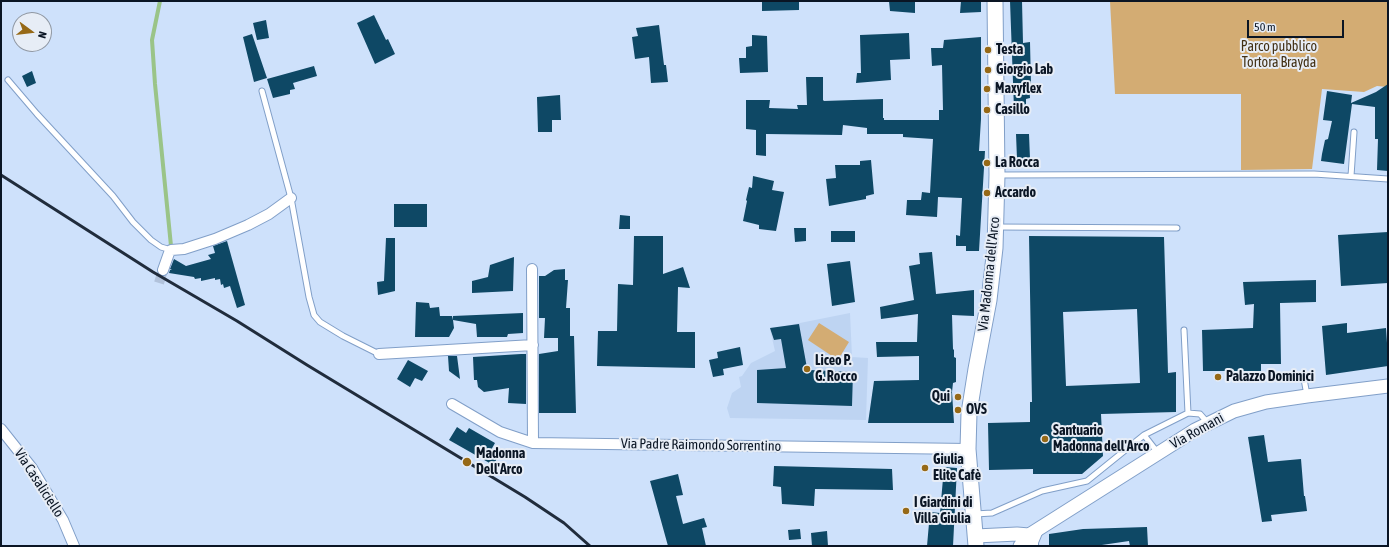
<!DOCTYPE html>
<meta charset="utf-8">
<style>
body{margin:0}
#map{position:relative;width:1389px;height:547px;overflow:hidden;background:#cee1fb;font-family:"Asap Condensed",sans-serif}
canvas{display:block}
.frame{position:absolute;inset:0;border:2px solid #0a1524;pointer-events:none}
.north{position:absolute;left:12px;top:12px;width:40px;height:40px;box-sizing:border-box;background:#e7edf6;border:1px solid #8f97a2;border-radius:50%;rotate:105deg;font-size:11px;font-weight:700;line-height:16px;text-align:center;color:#0a1524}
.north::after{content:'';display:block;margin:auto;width:14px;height:18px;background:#966917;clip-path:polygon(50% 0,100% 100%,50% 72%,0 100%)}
.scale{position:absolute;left:1247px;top:20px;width:97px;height:18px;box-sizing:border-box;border:2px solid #0a1524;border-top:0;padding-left:5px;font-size:12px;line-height:14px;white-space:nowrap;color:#0a1524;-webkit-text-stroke:3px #e7edf6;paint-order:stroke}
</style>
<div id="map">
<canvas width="1389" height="547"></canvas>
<div class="frame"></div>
<div class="north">N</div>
<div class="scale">50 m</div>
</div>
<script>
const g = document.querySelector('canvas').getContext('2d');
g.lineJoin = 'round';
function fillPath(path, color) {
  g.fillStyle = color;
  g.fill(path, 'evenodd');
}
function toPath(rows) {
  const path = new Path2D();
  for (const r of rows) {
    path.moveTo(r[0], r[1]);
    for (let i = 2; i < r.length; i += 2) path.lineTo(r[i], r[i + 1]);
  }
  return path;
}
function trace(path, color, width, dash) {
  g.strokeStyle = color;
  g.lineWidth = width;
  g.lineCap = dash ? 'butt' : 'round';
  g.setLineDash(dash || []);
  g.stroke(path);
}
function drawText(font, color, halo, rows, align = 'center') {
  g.font = font + ' "Asap Condensed",sans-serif';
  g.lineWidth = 4;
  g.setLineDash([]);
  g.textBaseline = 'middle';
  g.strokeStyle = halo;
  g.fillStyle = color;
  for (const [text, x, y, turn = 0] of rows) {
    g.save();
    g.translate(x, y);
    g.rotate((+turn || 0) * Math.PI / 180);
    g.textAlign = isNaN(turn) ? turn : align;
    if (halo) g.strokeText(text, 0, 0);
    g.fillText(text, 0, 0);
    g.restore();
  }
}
fillPath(toPath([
 [850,313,852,357,868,358,866,420,730,418,727,408,732,393,741,387,739,377,742,376,751,363,775,351,770,329]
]), '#bed4f2');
fillPath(toPath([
 [1110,1,1388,1,1388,87,1377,86,1364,92,1322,89,1312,169,1241,170,1241,94,1115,94],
 [819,323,849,342,838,360,808,340]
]), '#d3ac73');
trace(toPath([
 [160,1,152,40,155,84,171,246]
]), '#9ac488', 4);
fillPath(toPath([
 [762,1,799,1,799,10,762,11],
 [889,1,915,1,915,13,890,11],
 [961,1,981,1,981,12,960,13],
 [1010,1,1022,1,1023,43,1030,42,1031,85,1029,85,1030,98,1026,99,1026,108,1014,109],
 [374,15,386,40,388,39,395,54,375,64,357,23],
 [266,20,269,38,257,40,253,23],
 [659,25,664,65,666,65,668,82,651,83,649,57,635,59,632,37,638,36,636,28],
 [909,33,910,59,890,60,891,80,856,83,857,73,861,73,860,35],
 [252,34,267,78,254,82,243,37],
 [752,35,767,36,768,72,740,73,739,58,746,58,746,47,752,46],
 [981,37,981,119,979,151,985,151,979,251,966,251,966,246,956,246,956,235,960,236,962,198,938,197,937,217,906,215,907,200,921,200,922,192,930,193,933,139,903,137,903,134,867,134,867,128,843,125,842,135,766,134,766,156,756,155,756,130,746,129,746,100,770,100,769,108,798,109,797,105,807,105,806,77,823,77,823,100,824,101,883,99,883,118,884,118,884,120,939,120,939,110,943,110,942,65,932,66,931,48,943,48,944,40],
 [314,66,317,76,293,83,295,89,290,90,290,94,273,98,267,79],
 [32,71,36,83,27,87,22,76],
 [1388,84,1388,171,1377,170,1378,139,1375,139,1375,107,1352,104,1344,164,1321,161,1322,154,1325,140,1328,139,1332,121,1323,120,1327,91,1352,95,1351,103,1376,92],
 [560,95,561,120,552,120,552,132,538,132,537,97],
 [1016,134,1029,134,1030,159,1017,159],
 [871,160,874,194,866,196,866,199,829,206,826,179,836,178,835,165,860,165,860,161],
 [753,176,774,181,772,190,784,192,776,231,759,229,759,225,743,221,747,201,746,200,749,187,752,188],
 [394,204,427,204,427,227,394,227],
 [620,215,630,216,630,229,619,229],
 [794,228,806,228,806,241,795,242],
 [831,231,855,231,855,242,831,242],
 [1388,232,1388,283,1341,286,1338,235],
 [634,236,663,236,663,274,683,267,690,288,678,287,677,332,695,332,695,368,597,366,598,331,617,331,618,284,633,285],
 [1029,236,1164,237,1168,373,1176,372,1176,412,1101,414,1103,456,1082,474,1033,474,1033,469,989,470,988,423,1030,422,1030,402,1032,402],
 [1137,309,1140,383,1066,386,1063,312],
 [386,238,395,238,395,291,378,295,377,282,384,281],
 [227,241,245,305,237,308,230,286,224,288,223,284,221,285,220,279,215,280,215,278,201,281,201,278,195,279,194,277,169,273,170,270,172,270,170,269,174,259,186,266,211,259,208,255,215,253,213,246],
 [932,252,936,294,974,290,974,316,952,315,953,349,954,350,954,357,956,358,956,382,953,383,952,392,954,423,868,423,874,381,919,380,919,356,877,357,876,342,917,342,918,314,881,319,880,307,914,300,909,266,920,264,919,253],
 [514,257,513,291,472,293,472,281,488,277,490,265],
 [850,261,855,302,832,306,827,264],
 [565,269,565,280,568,280,566,308,570,308,570,336,574,336,576,413,539,413,539,354,558,351,558,338,544,338,545,318,539,318,539,276,545,276,554,270],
 [1316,280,1316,302,1280,303,1281,364,1261,364,1261,371,1203,371,1202,330,1253,328,1254,304,1245,305,1243,282],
 [416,302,429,303,430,308,439,307,440,316,452,316,453,320,453,316,523,313,523,333,508,334,507,337,477,337,476,324,453,320,454,328,449,337,415,337],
 [1347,323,1347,333,1386,328,1387,343,1388,343,1388,366,1326,375,1322,326],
 [799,324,807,368,810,367,810,370,853,372,852,406,757,403,757,370,786,368,781,339,774,340,770,328],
 [740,347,743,365,723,369,724,375,713,377,709,360,718,358,717,352],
 [521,354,526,354,526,404,508,403,509,388,484,392,478,387,477,380,474,380,473,357],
 [448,356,457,356,460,379,449,371],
 [408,360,428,371,422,381,415,378,410,387,397,379],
 [457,427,466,433,469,428,495,443,491,450,500,454,493,465,449,440],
 [1264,435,1268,462,1301,459,1304,496,1305,496,1307,511,1271,515,1272,521,1262,522,1248,437],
 [774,466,892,469,893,490,815,489,814,506,782,504,781,487,773,486],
 [944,467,957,468,953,546,927,546,930,512,940,513],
 [678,474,683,495,676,496,683,524,704,518,707,527,702,528,706,546,668,546,650,481],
 [1147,527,1148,546,1130,546,1129,541,1095,546,1049,546,1049,534,1083,529],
 [800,529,801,539,789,540,788,530],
 [827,531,828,546,812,546,811,533]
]), '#0e4865');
trace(toPath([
 [159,283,163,270]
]), '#b1c2db', 10, [10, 5]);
const service = toPath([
 [8,80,37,114,113,196,133,222,151,240,161,247,171,250],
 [262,91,291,198,309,297,314,315,320,322,343,336,379,354],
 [998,175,1314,174,1388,179],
 [1351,176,1354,132],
 [996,227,1177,228],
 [1184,330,1188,413,1200,414,1207,422],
 [1304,379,1307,395],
 [1158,453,1144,435,1188,413],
 [975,514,992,513,1042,491,1087,481,1144,435]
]);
const minor = toPath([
 [532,269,533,443],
 [163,270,169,253,171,250,184,249,215,239,248,225,269,214,291,198],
 [379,354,533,345],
 [452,404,500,432,533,443,968,449],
 [1,429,32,468,63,520,74,546],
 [1033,546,1033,542,1038,530]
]);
const tertiary = toPath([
 [976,536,1017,534,1029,535],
 [1020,546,1029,535,1195,430,1234,411,1266,402,1307,396,1388,386]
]);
const secondary = toPath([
 [976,546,968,449,969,413,976,369,989,300,995,248,997,175,995,1]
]);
trace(service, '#819fc8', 7);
trace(minor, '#819fc8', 12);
trace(tertiary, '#819fc8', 15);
trace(secondary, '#819fc8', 17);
trace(service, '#fff', 5);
trace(minor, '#fff', 10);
trace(tertiary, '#fff', 13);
trace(secondary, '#fff', 15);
trace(toPath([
 [1,175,153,272,237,321,307,365,525,497,564,523,590,546]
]), '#202c3c', 3);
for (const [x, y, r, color] of [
 [988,50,4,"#966917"],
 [988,70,4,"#966917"],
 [987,89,4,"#966917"],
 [987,110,4,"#966917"],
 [987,163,4,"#966917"],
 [987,193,4,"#966917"],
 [807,369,4,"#966917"],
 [1218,377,4,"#966917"],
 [958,397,4,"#966917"],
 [958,410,4,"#966917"],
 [1045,439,4,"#966917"],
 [467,462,5,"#966917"],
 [925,468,4,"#966917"],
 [906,511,4,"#966917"]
]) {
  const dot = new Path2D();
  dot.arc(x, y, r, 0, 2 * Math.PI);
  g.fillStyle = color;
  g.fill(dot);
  trace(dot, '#e7edf6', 1.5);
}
drawText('14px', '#433115', '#e7edf6', [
 ["Parco pubblico",1279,47],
 ["Tortora Brayda",1279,63]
]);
drawText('bold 14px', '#0a1524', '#e7edf6', [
 ["Testa",996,50],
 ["Giorgio Lab",996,70],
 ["Maxyflex",995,89],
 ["Casillo",995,110],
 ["La Rocca",995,163],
 ["Accardo",995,193],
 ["Liceo P.",815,361],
 ["G. Rocco",815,377],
 ["Palazzo Dominici",1226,377],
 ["Qui",950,397,"right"],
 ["OVS",966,410],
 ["Santuario",1053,431],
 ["Madonna dell'Arco",1053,447],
 ["Madonna",476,454],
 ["Dell'Arco",476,470],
 ["Giulia",933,460],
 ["Elite Cafè",933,476],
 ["I Giardini di",914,503],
 ["Villa Giulia",914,519]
], 'left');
drawText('14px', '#0a1524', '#e7edf6', [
 ["Via Madonna dell'Arco",989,274,-84],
 ["Via Romani",1197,431,-29],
 ["Via Padre Raimondo Sorrentino",701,445,1],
 ["Via Casaliciello",39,483,57]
]);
</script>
